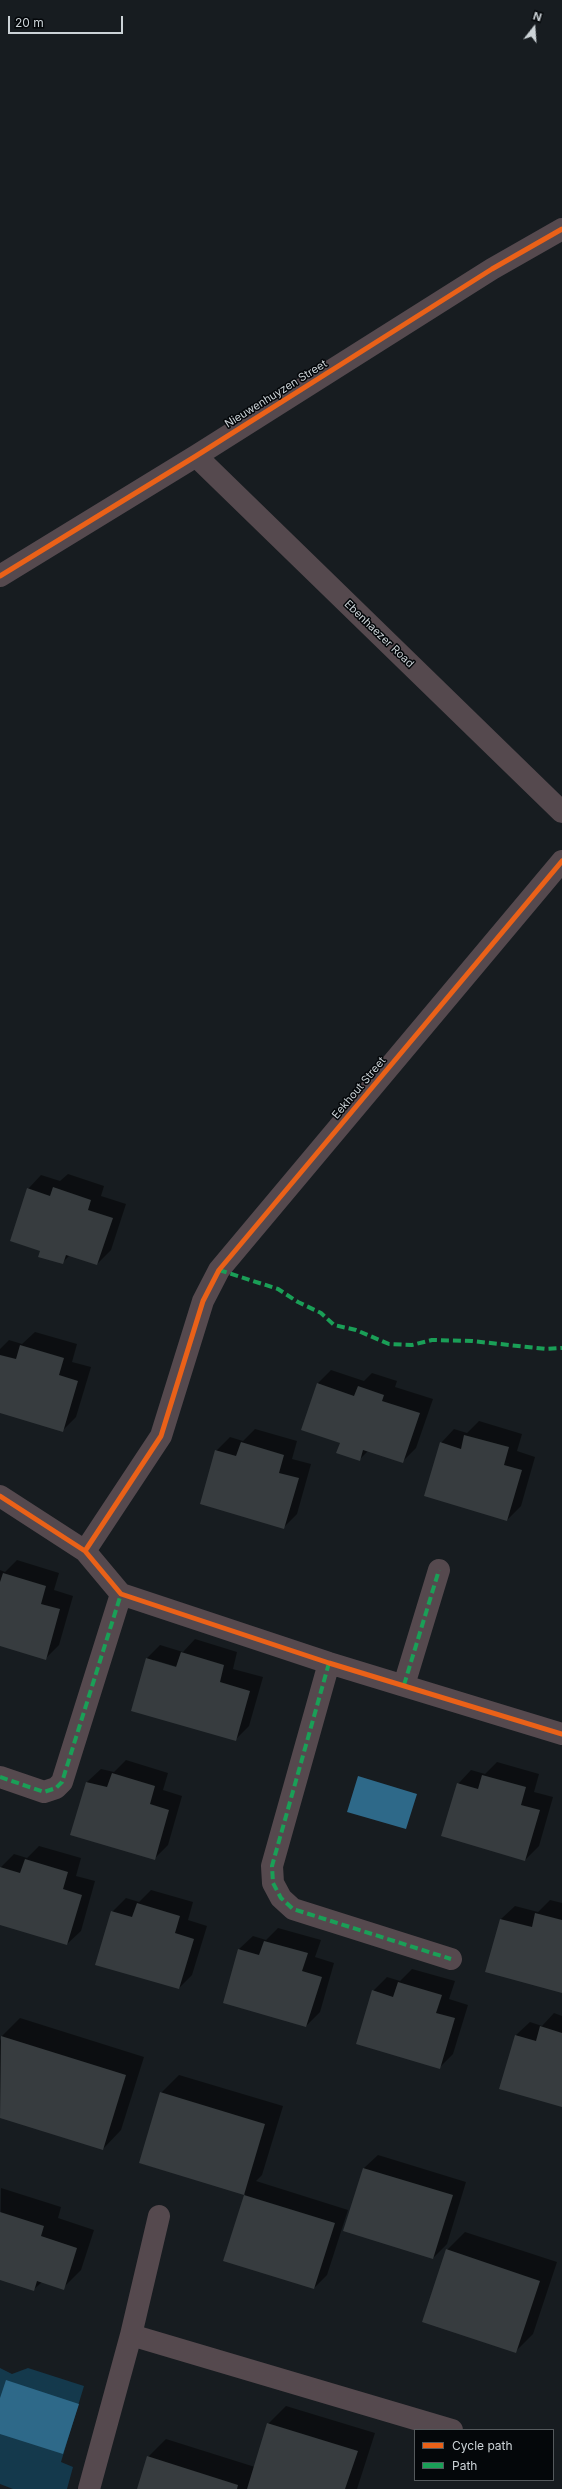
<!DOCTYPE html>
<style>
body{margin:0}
#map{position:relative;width:562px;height:2489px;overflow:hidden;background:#171c20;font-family:Inter,sans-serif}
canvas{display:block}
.legend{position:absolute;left:414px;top:2429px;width:140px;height:52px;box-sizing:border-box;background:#04070a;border:1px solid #54595c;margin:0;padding:5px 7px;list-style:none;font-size:12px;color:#ccd3d7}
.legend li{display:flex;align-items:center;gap:8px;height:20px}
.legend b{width:20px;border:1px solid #54595c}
.north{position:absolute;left:514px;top:8px;width:40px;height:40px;-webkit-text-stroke:3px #04070a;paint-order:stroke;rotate:17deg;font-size:11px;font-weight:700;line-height:16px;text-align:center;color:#ccd3d7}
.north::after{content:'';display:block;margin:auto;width:14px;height:18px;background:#ccd3d7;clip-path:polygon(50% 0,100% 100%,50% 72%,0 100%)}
.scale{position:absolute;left:8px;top:16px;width:115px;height:18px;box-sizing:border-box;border:2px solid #ccd3d7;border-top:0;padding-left:5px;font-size:12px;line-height:14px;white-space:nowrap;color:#ccd3d7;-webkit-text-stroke:3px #04070a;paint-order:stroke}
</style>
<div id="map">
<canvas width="562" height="2489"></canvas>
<ul class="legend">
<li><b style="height:5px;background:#ea6118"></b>Cycle path</li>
<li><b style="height:5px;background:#1a9f57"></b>Path</li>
</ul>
<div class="north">N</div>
<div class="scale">20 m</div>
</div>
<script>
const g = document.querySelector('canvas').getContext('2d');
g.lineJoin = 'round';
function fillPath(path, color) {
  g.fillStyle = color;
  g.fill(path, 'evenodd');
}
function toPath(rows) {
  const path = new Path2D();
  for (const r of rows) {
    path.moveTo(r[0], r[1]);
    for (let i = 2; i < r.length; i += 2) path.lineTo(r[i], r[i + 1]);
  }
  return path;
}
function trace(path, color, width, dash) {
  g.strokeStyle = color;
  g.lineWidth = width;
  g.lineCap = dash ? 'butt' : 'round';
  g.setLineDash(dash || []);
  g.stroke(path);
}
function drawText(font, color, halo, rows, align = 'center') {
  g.font = font + ' Inter,sans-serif';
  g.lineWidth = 3;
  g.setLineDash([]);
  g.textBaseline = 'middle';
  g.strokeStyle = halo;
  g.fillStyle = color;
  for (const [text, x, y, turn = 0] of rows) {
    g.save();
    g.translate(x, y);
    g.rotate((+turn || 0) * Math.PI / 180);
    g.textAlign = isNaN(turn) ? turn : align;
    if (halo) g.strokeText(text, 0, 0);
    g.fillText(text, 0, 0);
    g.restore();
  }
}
fillPath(toPath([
 [0,2368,12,2374,28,2368,84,2386,61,2462,73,2467,67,2489,13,2489,0,2484]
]), '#14394c');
fillPath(toPath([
 [358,1776,417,1794,406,1829,347,1812],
 [6,2380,79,2404,63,2454,0,2434,0,2398]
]), '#2e6989');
fillPath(toPath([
 [68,1174,104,1186,101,1196,126,1204,111,1250,97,1264,70,1255,62,1263,41,1250,28,1189,41,1175,60,1181],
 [35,1332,77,1344,72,1362,91,1367,76,1417,62,1431,0,1412,0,1349,9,1340,22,1344],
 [331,1370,364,1381,372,1373,397,1381,395,1387,433,1399,416,1448,402,1462,368,1451,360,1459,341,1443,318,1383],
 [479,1421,522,1434,517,1451,535,1457,521,1506,507,1520,441,1443,454,1429,467,1433],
 [255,1429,297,1441,292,1459,311,1464,297,1514,283,1528,216,1451,230,1437,243,1441],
 [17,1560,59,1573,54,1590,73,1596,59,1645,45,1659,0,1645,0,1570,5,1572],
 [195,1639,237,1652,233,1669,263,1677,249,1726,235,1740,146,1659,160,1645,183,1652],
 [154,1660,181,1668,181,1669,154,1662],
 [126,1760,168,1773,163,1790,182,1796,168,1845,154,1859,72,1834,87,1782,101,1769,114,1772],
 [497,1762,539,1774,534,1792,553,1797,539,1846,525,1860,458,1784,471,1770,485,1774],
 [39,1846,81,1858,76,1876,95,1881,81,1931,67,1944,0,1924,0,1868,14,1854,27,1858],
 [151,1890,193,1902,188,1920,207,1926,192,1975,179,1988,112,1912,126,1898,139,1902],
 [550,1900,562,1903,562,1992,501,1919,515,1906,538,1912],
 [278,1928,321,1940,315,1957,334,1963,320,2012,306,2026,239,1949,253,1936,266,1940],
 [412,1969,455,1981,449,1999,468,2005,453,2054,440,2067,373,1991,387,1977,400,1981],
 [554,2013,562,2016,562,2106,516,2035,530,2022,542,2026],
 [20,2018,144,2057,121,2130,103,2149,0,2116,0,2041,2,2036],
 [179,2075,283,2106,262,2175,256,2181,348,2210,327,2275,314,2288,224,2260,245,2194,140,2163,161,2093],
 [378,2155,466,2182,447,2244,433,2258,345,2230,364,2168],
 [1,2188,61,2207,58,2218,94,2230,81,2270,63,2288,42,2282,33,2290,0,2279],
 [465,2232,557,2262,533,2334,515,2352,447,2250],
 [286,2406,375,2433,357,2489,138,2489,148,2457,166,2439,255,2467,268,2424]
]), '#0007');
fillPath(toPath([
 [53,1187,91,1200,88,1210,113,1218,97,1265,66,1255,63,1264,38,1257,40,1251,10,1241,27,1188,50,1196],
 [20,1345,64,1358,59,1375,78,1381,63,1432,0,1413,0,1355,16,1359],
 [317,1383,354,1396,358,1386,384,1395,382,1401,420,1413,403,1463,363,1450,360,1461,336,1453,340,1443,301,1430],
 [464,1435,509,1447,504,1465,522,1470,507,1521,424,1496,440,1442,461,1449],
 [241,1442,284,1455,279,1473,299,1478,284,1529,200,1504,215,1450,236,1456],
 [3,1573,46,1586,41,1604,60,1609,46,1660,0,1646,0,1582],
 [181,1652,224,1665,220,1682,250,1691,236,1741,131,1711,146,1658,176,1667],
 [112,1773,155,1786,150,1804,169,1810,155,1860,70,1835,86,1782,107,1787],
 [482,1775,526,1787,521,1805,540,1810,525,1861,441,1836,457,1783,478,1789],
 [25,1859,68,1872,63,1889,82,1895,67,1945,0,1925,0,1867,20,1873],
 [137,1903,180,1916,175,1933,194,1939,179,1989,95,1965,111,1911,132,1917],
 [535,1913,562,1920,562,1993,485,1972,500,1919,532,1927],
 [264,1941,308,1953,302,1971,322,1977,306,2027,223,2003,238,1949,259,1955],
 [398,1982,442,1995,436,2013,455,2018,440,2069,356,2044,372,1990,393,1997],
 [540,2026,562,2033,562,2107,499,2089,515,2035,536,2041],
 [1,2036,126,2075,103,2150,0,2118],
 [160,2092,265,2124,244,2195,335,2223,314,2289,223,2261,244,2195,139,2163],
 [363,2168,453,2195,433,2259,343,2231],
 [0,2212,44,2226,41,2236,77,2248,64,2290,37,2281,34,2291,0,2280],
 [446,2249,540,2281,516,2353,422,2322],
 [267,2423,358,2451,345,2489,247,2489],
 [147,2456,238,2485,237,2489,137,2489]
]), '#373c3f');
trace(toPath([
 [196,456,562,812],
 [0,576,196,456,492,269,562,229],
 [0,1496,85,1551,121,1594,329,1663,562,1734],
 [85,1551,161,1436,203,1301,219,1270,562,861],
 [329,1663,272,1866,273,1883,281,1898,293,1909,451,1959],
 [404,1685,439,1570],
 [0,1777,44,1792,56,1788,62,1782,121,1594],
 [131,2335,159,2216],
 [89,2489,131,2335,452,2430]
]), '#55494e', 22);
trace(toPath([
 [219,1270,278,1289,298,1302,321,1313,334,1325,356,1330,389,1344,412,1345,432,1340,472,1341,546,1349,562,1348],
 [329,1663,272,1866,273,1883,281,1898,293,1909,451,1959],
 [404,1685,439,1570],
 [0,1777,44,1792,56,1788,62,1782,121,1594]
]), '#1a9f57', 4, [8, 4]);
trace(toPath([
 [0,576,196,456,492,269,562,229],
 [0,1496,85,1551,121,1594,329,1663,562,1734],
 [85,1551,161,1436,203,1301,219,1270,562,861]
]), '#ea6118', 5);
drawText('11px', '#ccd3d7', '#04070a', [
 ["Nieuwenhuyzen Street",276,394,-32],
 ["Ebenhaezer Road",379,634,44],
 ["Eekhout Street",359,1088,-50]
]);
</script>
